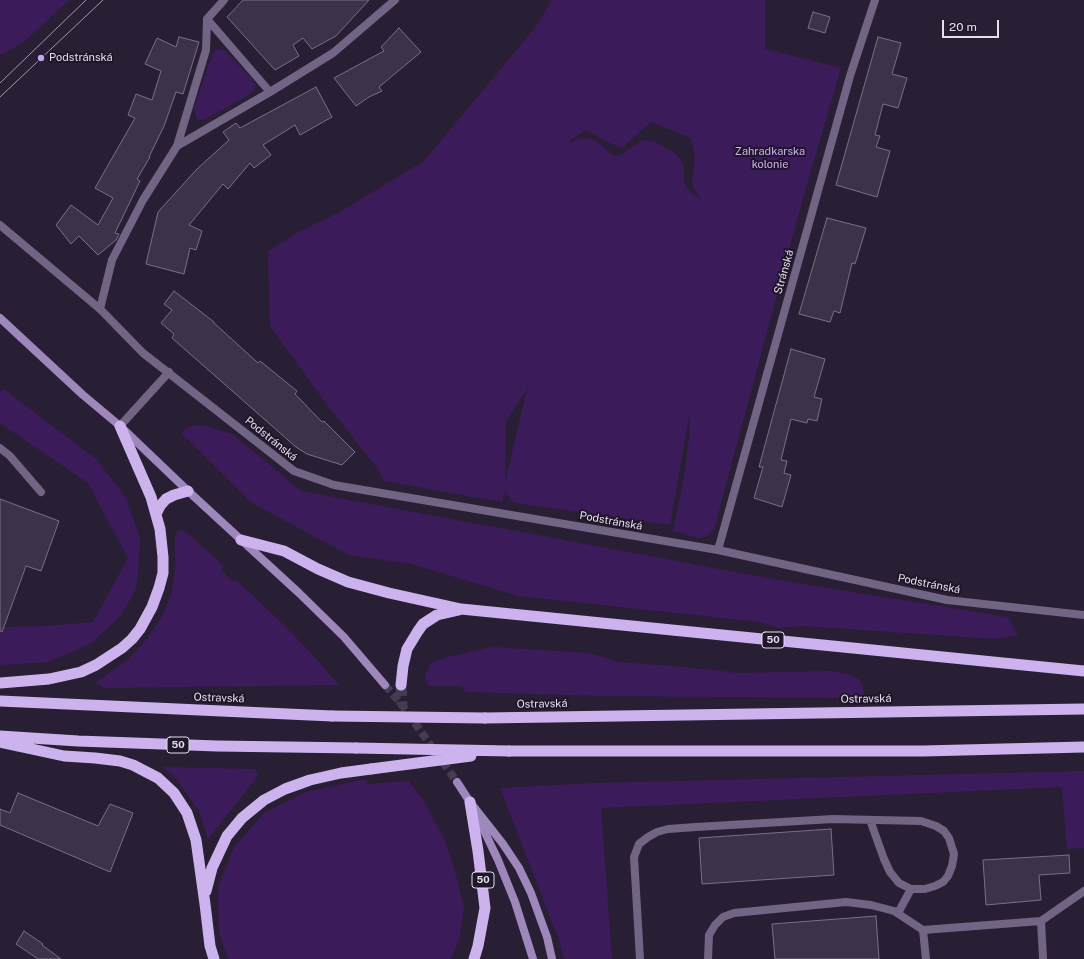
<!DOCTYPE html>
<meta charset="utf-8">
<style>
body{margin:0}
#map{position:relative;width:1084px;height:959px;overflow:hidden;background:#291f35;font-family:"Public Sans",sans-serif}
canvas{display:block}
.scale{position:absolute;left:942px;top:20px;width:57px;height:18px;box-sizing:border-box;border:2px solid #e5dfed;border-top:0;padding-left:5px;font-size:12px;line-height:14px;white-space:nowrap;color:#e5dfed;-webkit-text-stroke:3px #1f162a;paint-order:stroke}
</style>
<div id="map">
<canvas width="1084" height="959"></canvas>
<div class="scale">20 m</div>
</div>
<script>
const g = document.querySelector('canvas').getContext('2d');
g.lineJoin = 'round';
function fillPath(path, color) {
  g.fillStyle = color;
  g.fill(path, 'evenodd');
}
function toPath(rows) {
  const path = new Path2D();
  for (const r of rows) {
    path.moveTo(r[0], r[1]);
    for (let i = 2; i < r.length; i += 2) path.lineTo(r[i], r[i + 1]);
  }
  return path;
}
function trace(path, color, width, dash) {
  g.strokeStyle = color;
  g.lineWidth = width;
  g.lineCap = dash ? 'butt' : 'round';
  g.setLineDash(dash || []);
  g.stroke(path);
}
function drawText(font, color, halo, rows, align = 'center') {
  g.font = font + ' "Public Sans",sans-serif';
  g.lineWidth = 4;
  g.setLineDash([]);
  g.textBaseline = 'middle';
  g.strokeStyle = halo;
  g.fillStyle = color;
  for (const [text, x, y, turn = 0] of rows) {
    g.save();
    g.translate(x, y);
    g.rotate((+turn || 0) * Math.PI / 180);
    g.textAlign = isNaN(turn) ? turn : align;
    if (halo) g.strokeText(text, 0, 0);
    g.fillText(text, 0, 0);
    g.restore();
  }
}
fillPath(toPath([
 [0,0,69,0,23,43,0,55],
 [552,0,765,0,765,49,841,68,803,198,714,529,707,536,699,538,673,531,684,477,690,430,690,411,670,525,516,503,511,500,505,491,502,502,384,481,378,469,328,406,270,326,268,252,294,234,338,213,424,161,535,28],
 [651,122,691,138,695,156,692,184,701,200,687,189,684,180,684,166,679,158,675,153,655,142,643,140,621,155,615,156,610,153,599,143,590,138,579,139,569,143,570,140,586,130,607,142,622,148],
 [528,381,527,389,505,483,506,421,525,392],
 [214,50,224,50,252,79,256,86,252,93,204,120,197,119,194,108],
 [4,389,97,460,126,498,140,538,138,575,135,591,122,614,92,643,49,662,0,665,0,627,49,626,93,622,128,558,88,483,0,423,0,391],
 [203,425,234,435,301,491,784,581,1008,617,1018,635,996,639,803,626,778,628,761,622,518,596,412,564,349,555,252,503,181,433,187,427],
 [181,530,191,536,224,566,221,570,232,581,235,579,284,625,312,654,339,685,106,688,95,683,129,659,147,639,162,616,172,592,175,571,175,535,177,532],
 [493,647,589,653,618,662,685,667,737,673,832,671,849,674,860,680,865,694,857,698,602,696,466,692,462,686,429,686,425,676,431,663,447,657],
 [163,767,254,769,258,772,257,777,208,839,200,813,176,778],
 [1084,771,1084,848,1067,849,1062,787,601,808,612,959,564,959,559,940,500,788,595,783],
 [366,779,366,784,409,781,425,803,445,841,457,879,464,908,460,936,451,959,228,959,219,932,218,887,234,847,264,813,306,792]
]), '#3c1b5b');
const building = toPath([
 [243,0,369,0,336,36,312,49,303,38,293,45,299,56,275,70,227,17,243,0],
 [813,12,830,17,825,33,808,28,813,12],
 [399,28,421,52,379,87,382,91,369,97,356,106,334,78,384,51,381,47,399,28],
 [179,37,199,42,183,94,176,92,164,126,149,157,150,157,137,179,140,181,115,233,119,234,116,240,98,255,79,236,71,244,56,225,71,205,98,225,113,198,95,188,135,118,128,115,136,94,152,100,161,71,145,64,157,38,176,47,179,37],
 [878,37,901,43,892,74,907,78,898,108,883,104,875,135,880,136,876,147,890,151,877,197,836,185,878,37],
 [316,87,332,117,300,135,295,125,263,145,271,155,254,168,250,163,228,189,223,184,189,225,202,231,196,250,190,248,184,274,146,264,158,212,197,169,229,140,223,132,236,123,240,128,316,87],
 [827,218,866,228,855,264,852,263,840,313,834,311,830,322,799,314,827,218],
 [174,291,214,322,214,323,258,363,260,361,297,391,295,394,322,422,324,421,355,452,342,465,307,454,296,447,172,338,174,334,161,323,172,310,164,304,174,291],
 [791,349,825,359,814,397,822,399,817,421,808,419,807,423,791,419,781,460,787,461,784,473,791,475,782,507,754,498,763,467,759,467,791,349],
 [0,499,59,521,41,571,26,566,2,632,0,631,0,499],
 [18,793,98,826,110,804,133,813,110,872,0,825,0,809,10,813,18,793],
 [831,829,834,875,702,884,699,838,831,829],
 [1069,855,1070,873,1039,875,1041,900,986,905,983,860,1069,855],
 [876,916,879,959,775,959,772,924,876,916],
 [24,931,43,944,42,945,61,959,38,959,16,944,24,931]
]);
fillPath(building, '#3c3349');
trace(building, '#7a6f89', 1);
trace(toPath([
 [385,685,402,705,457,782]
]), '#453c51', 8, [8, 4]);
trace(toPath([
 [401,685,402,705]
]), '#453c51', 11, [11, 5.5]);
trace(toPath([
 [0,448,10,456,41,492],
 [898,913,911,889],
 [1041,921,1043,959],
 [923,930,926,959],
 [640,959,634,857,639,844,648,837,657,832,668,829,696,827,833,819,921,821,936,826,944,831,949,838,954,854,952,866,948,876,943,882,935,886,925,889,911,889,899,883,890,872,884,859,870,820],
 [708,959,709,935,715,925,723,917,734,913,846,902,871,905,894,911,923,930,1041,921,1084,891]
]), '#716484', 8);
trace(toPath([
 [207,19,270,92],
 [177,146,206,50,207,19,224,0],
 [0,225,100,309,143,353,294,471,334,485,718,550,947,600,1084,615],
 [100,309,112,260,143,200,177,146,270,92,333,53,395,0],
 [120,426,169,372],
 [718,550,850,76,875,0]
]), '#716484', 8);
trace(toPath([
 [0,318,83,395,120,426,188,491,299,593,344,637,385,685],
 [457,782,470,802,503,844,519,868,531,893,547,937,552,959],
 [480,822,498,860,515,902,533,959]
]), '#9e87bb', 8);
trace(toPath([
 [156,514,160,506,166,499,174,495,188,491],
 [241,540,284,551,318,569,348,582,389,593,461,609,1084,671],
 [0,683,49,679,81,672,96,665,122,648,132,639,140,629,152,607,159,588,163,573,163,557,160,529,151,497,120,426],
 [401,685,403,666,407,649,418,631,423,624,437,615,459,610],
 [0,701,332,716],
 [485,718,1084,709],
 [0,736,78,741,217,746,356,748],
 [0,742,64,756,95,758,120,761,133,765,158,778,174,793,187,813,196,840,205,904,210,946,214,959],
 [509,751,923,751,1084,747],
 [470,802,478,851,485,908,478,946,474,959],
 [206,891,212,868,227,836,242,818,264,800,285,789,310,780,341,773,371,769]
]), '#ccb3ee', 11);
trace(toPath([
 [0,83,86,0],
 [0,97,103,0]
]), '#a098a9', 1);
trace(toPath([
 [332,716,485,718],
 [356,748,509,751],
 [371,769,471,756]
]), '#ccb3ee', 11);
for (const [x, y, r, color] of [
 [41,58,4,"#c6a6f0"]
]) {
  const dot = new Path2D();
  dot.arc(x, y, r, 0, 2 * Math.PI);
  g.fillStyle = color;
  g.fill(dot);
  trace(dot, '#1f162a', 1.5);
}
for (const [x, y, w] of [
 [773,640,22],
 [178,745,22],
 [483,880,22]
]) {
  const box = new Path2D();
  box.roundRect(x - w / 2, y - 8, w, 16, 3);
  g.fillStyle = '#1f162a';
  g.fill(box);
  trace(box, '#e5dfed', 1);
}
drawText('bold 10px', '#e5dfed', null, [
 ["50",773,640],
 ["50",178,745],
 ["50",483,880]
]);
drawText('11px', '#e5dfed', '#1f162a', [
 ["Podstránská",49,58]
], 'left');
drawText('11px', '#d1adfe', '#1f162a', [
 ["Zahradkarska",770,152],
 ["kolonie",770,165]
]);
drawText('11px', '#e5dfed', '#1f162a', [
 ["Stránská",784,272,-74],
 ["Podstránská",271,439,39],
 ["Podstránská",611,521,10],
 ["Podstránská",929,584,11],
 ["Ostravská",219,698,2],
 ["Ostravská",866,699,-1],
 ["Ostravská",542,704,-1]
]);
</script>
